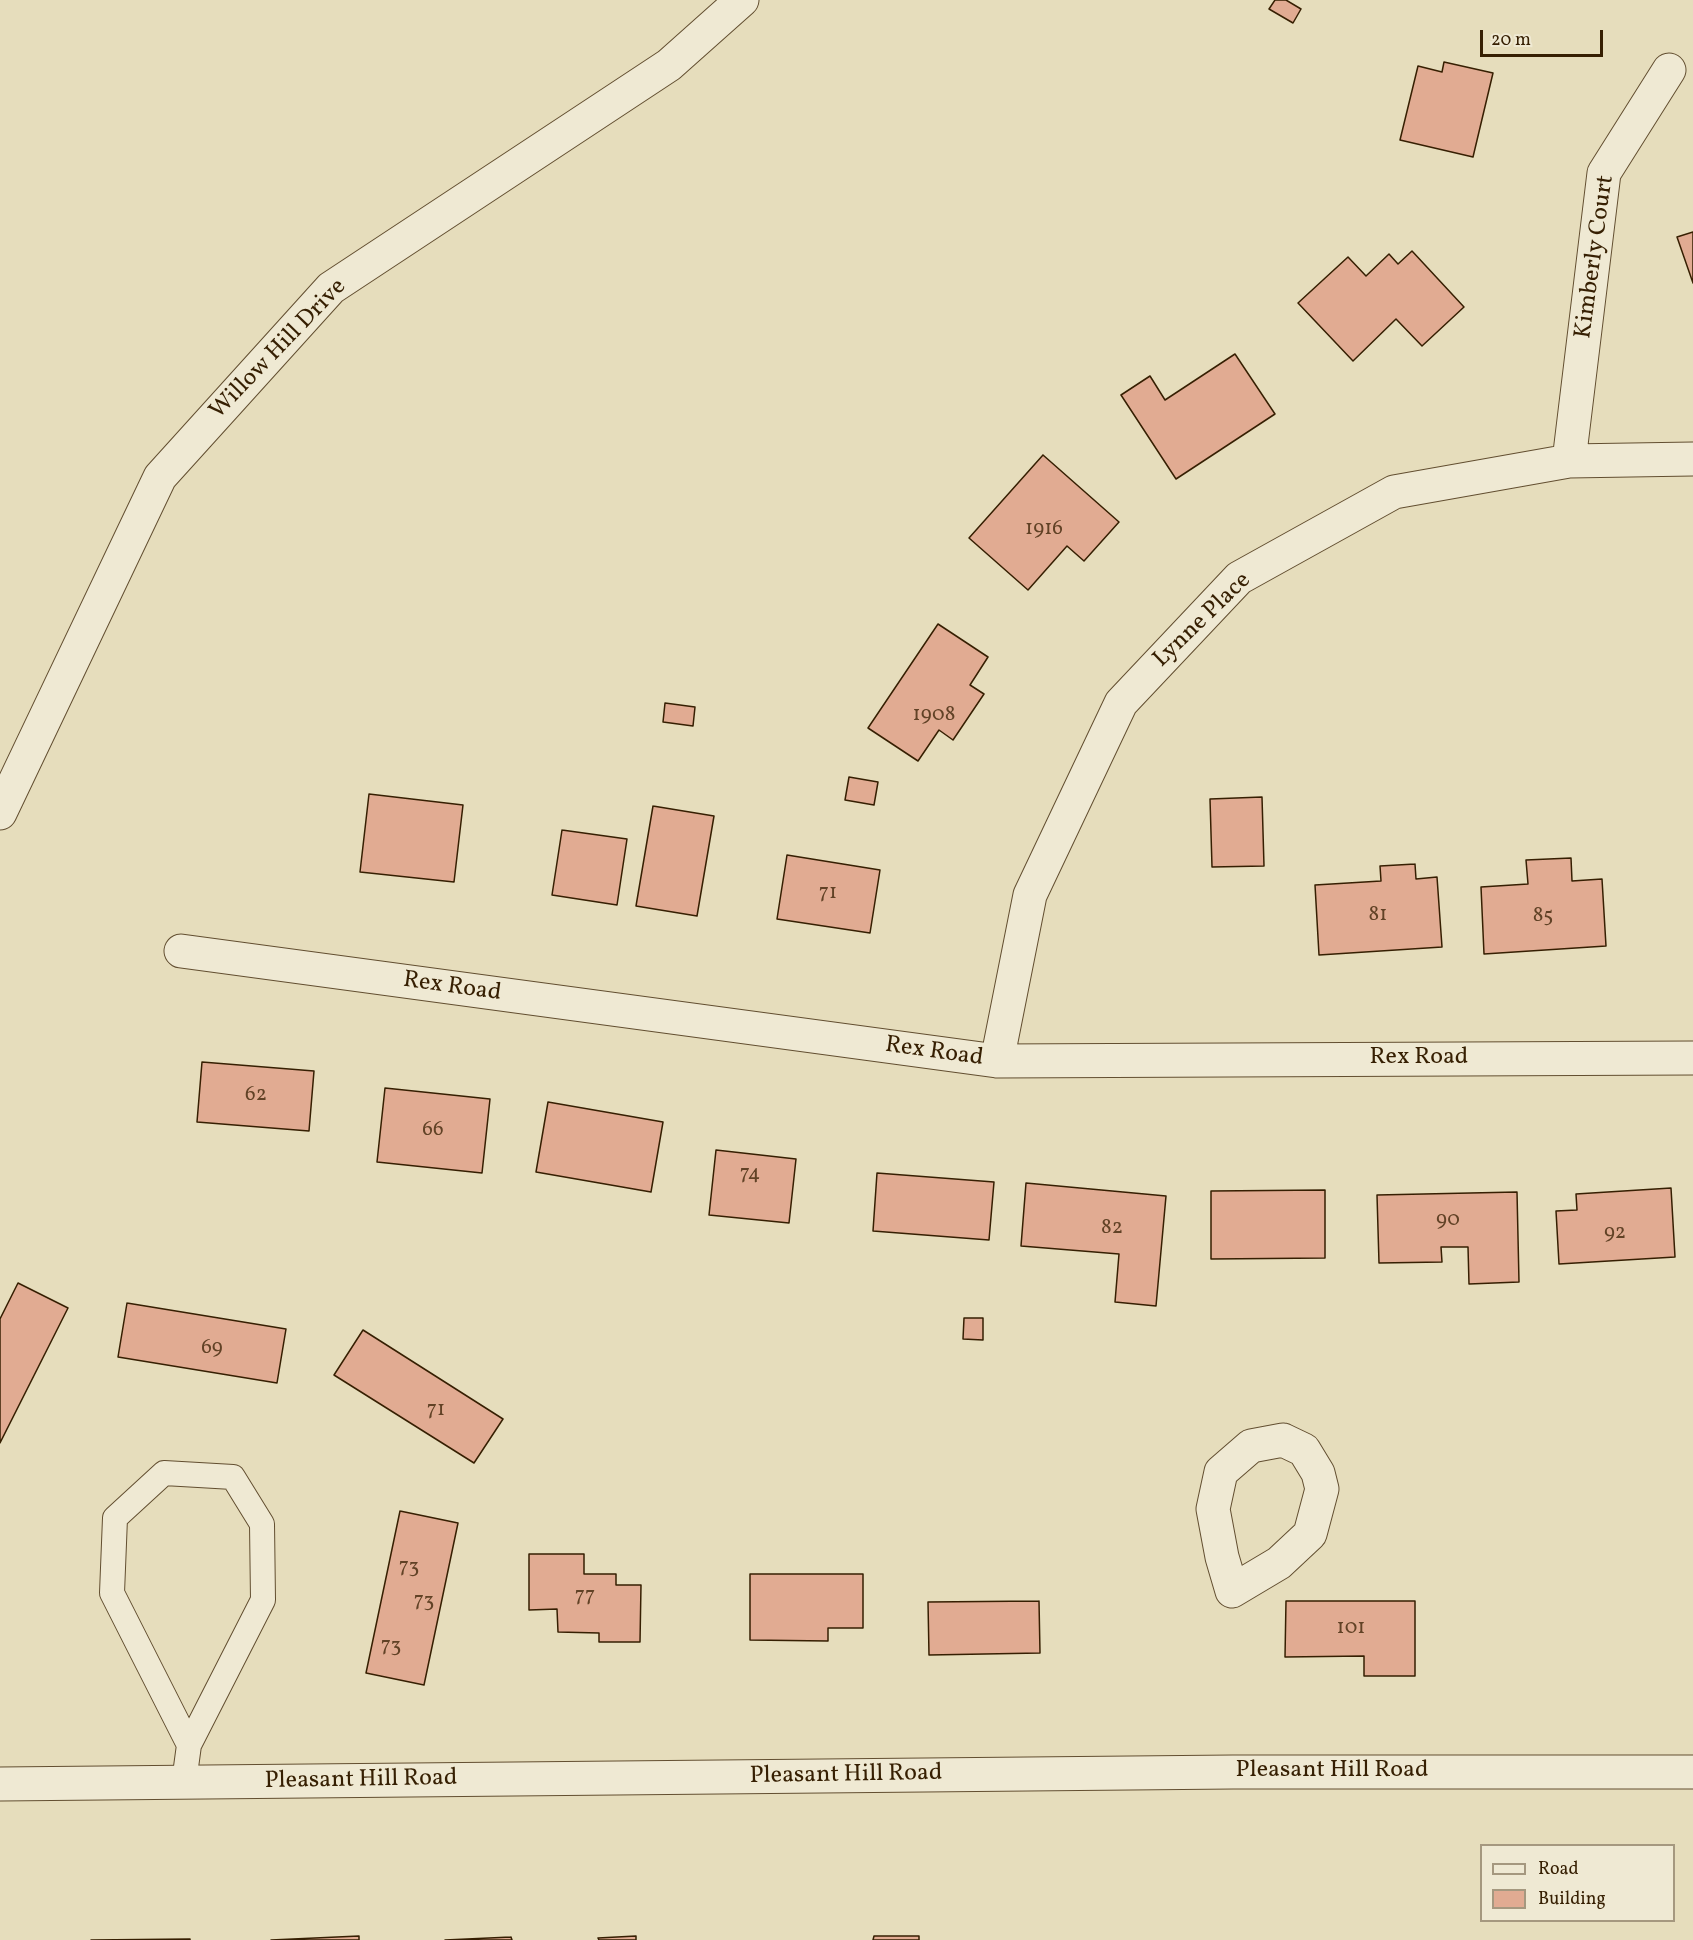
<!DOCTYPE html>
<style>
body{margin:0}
#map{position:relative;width:1693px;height:1940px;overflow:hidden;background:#e6ddbc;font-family:Vollkorn,serif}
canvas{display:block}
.legend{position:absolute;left:1480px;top:1844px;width:195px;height:78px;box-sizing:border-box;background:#efe9d3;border:2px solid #a5987f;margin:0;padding:8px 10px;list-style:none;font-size:18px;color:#361f02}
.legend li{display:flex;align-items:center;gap:12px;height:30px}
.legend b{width:30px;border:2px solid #a5987f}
.scale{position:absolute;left:1480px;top:30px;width:123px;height:27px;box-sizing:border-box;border:3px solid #361f02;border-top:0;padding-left:8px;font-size:18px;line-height:21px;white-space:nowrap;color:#361f02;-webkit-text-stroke:4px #efe9d3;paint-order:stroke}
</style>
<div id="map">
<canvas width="1693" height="1940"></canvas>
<ul class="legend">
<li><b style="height:8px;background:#efe9d3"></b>Road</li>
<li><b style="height:16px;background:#e1ab92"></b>Building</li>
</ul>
<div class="scale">20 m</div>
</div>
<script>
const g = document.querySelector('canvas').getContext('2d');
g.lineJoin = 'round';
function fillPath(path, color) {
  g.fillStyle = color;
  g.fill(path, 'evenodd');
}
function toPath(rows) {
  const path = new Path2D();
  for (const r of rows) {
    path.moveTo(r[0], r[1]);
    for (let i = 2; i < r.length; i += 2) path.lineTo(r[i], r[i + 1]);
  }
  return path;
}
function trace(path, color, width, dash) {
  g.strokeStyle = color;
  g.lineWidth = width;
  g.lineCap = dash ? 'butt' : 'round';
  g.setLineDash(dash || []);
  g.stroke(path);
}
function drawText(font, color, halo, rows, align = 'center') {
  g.font = font + ' Vollkorn,serif';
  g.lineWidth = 5;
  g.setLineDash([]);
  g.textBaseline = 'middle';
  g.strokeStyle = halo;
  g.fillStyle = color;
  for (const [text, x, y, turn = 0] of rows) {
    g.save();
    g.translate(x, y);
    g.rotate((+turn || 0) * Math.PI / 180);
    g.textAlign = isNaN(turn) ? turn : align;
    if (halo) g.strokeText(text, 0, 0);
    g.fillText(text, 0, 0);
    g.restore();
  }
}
const building = toPath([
 [1275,0,1286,0,1301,9,1293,23,1269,9,1275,0],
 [1444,62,1493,73,1473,157,1400,140,1418,66,1442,72,1444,62],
 [1693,232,1693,283,1677,237,1693,232],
 [1412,251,1464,307,1422,346,1396,319,1353,361,1298,303,1348,257,1366,276,1389,254,1398,264,1412,251],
 [1235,354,1275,414,1176,479,1121,395,1150,376,1165,400,1235,354],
 [1043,455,1119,522,1084,561,1067,546,1028,590,969,538,1043,455],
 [938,624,988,657,970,685,984,694,953,740,939,730,918,761,868,728,938,624],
 [665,703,695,707,693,726,663,722,665,703],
 [849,777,878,782,874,805,845,800,849,777],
 [369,794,463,805,454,882,360,872,369,794],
 [1262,797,1264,866,1212,867,1210,799,1262,797],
 [653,806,714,816,697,916,636,906,653,806],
 [562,830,627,839,617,905,552,895,562,830],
 [787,855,880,870,870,933,777,919,787,855],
 [1571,858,1572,881,1602,879,1606,946,1484,954,1481,887,1528,884,1526,860,1571,858],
 [1415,864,1416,879,1437,877,1442,947,1319,955,1315,885,1381,881,1380,866,1415,864],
 [202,1062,314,1071,309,1131,197,1122,202,1062],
 [385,1088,490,1099,482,1173,377,1162,385,1088],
 [548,1102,663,1122,651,1192,536,1172,548,1102],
 [716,1150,796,1159,789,1223,709,1215,716,1150],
 [877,1173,994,1182,989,1240,873,1231,877,1173],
 [1026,1183,1166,1196,1156,1306,1115,1302,1119,1254,1021,1246,1026,1183],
 [1671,1188,1675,1257,1559,1264,1556,1211,1577,1210,1576,1194,1671,1188],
 [1325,1190,1325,1258,1211,1259,1211,1191,1325,1190],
 [1517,1192,1519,1282,1469,1284,1468,1247,1441,1247,1442,1262,1379,1263,1377,1195,1517,1192],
 [18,1283,68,1308,0,1443,0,1319,18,1283],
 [127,1303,286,1329,277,1383,118,1357,127,1303],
 [964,1318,983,1318,983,1340,963,1339,964,1318],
 [363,1330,503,1419,474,1463,334,1375,363,1330],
 [400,1511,458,1523,424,1685,366,1673,400,1511],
 [529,1554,584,1554,584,1574,616,1574,616,1585,641,1585,640,1642,599,1642,599,1633,558,1632,557,1609,529,1610,529,1554],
 [750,1574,863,1574,863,1628,828,1628,828,1641,750,1640,750,1574],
 [1039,1601,1040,1653,929,1655,928,1602,1039,1601],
 [1286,1601,1415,1601,1415,1676,1364,1676,1364,1656,1285,1657,1286,1601],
 [359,1936,359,1940,271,1940,359,1936],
 [636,1936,636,1940,599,1940,598,1938,636,1936],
 [874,1936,919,1936,919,1940,873,1940,874,1936],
 [511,1937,512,1940,445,1940,511,1937],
 [190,1939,190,1940,91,1940,190,1939]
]);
fillPath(building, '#e1ab92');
trace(building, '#361f02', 1.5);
const service = toPath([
 [184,1782,189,1745,263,1600,262,1524,233,1477,164,1473,115,1518,112,1593,189,1745]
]);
const minor = toPath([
 [1569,461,1604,173,1669,70],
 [0,813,160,477,331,288,669,65,742,0],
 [181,951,997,1061,1693,1058],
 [997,1061,1030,895,1121,703,1239,578,1394,492,1569,461,1693,459],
 [1283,1440,1304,1450,1318,1473,1322,1489,1310,1534,1279,1563,1232,1591,1222,1557,1213,1509,1221,1472,1251,1446,1283,1440]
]);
const tertiary = toPath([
 [0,1784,1233,1772,1693,1772]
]);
trace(service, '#624e30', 26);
trace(minor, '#624e30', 35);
trace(tertiary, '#624e30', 35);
trace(service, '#efe9d3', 24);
trace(minor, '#efe9d3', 33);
trace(tertiary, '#efe9d3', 33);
drawText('21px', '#614226', null, [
 ["1916",1044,530],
 ["1908",934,716],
 ["71",828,894],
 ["81",1378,916],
 ["85",1543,917],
 ["62",256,1096],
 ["66",433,1131],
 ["74",750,1175],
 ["90",1448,1221],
 ["82",1112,1229],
 ["92",1615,1234],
 ["69",212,1349],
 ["71",436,1411],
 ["73",409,1568],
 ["77",585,1597],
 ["73",424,1602],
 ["101",1351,1629],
 ["73",391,1647]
]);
drawText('24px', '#361f02', '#efe9d3', [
 ["Kimberly Court",1596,257,-82],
 ["Willow Hill Drive",279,350,-46],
 ["Lynne Place",1203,621,-44],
 ["Rex Road",452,988,8],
 ["Rex Road",934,1053,8],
 ["Rex Road",1419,1059],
 ["Pleasant Hill Road",1332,1772],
 ["Pleasant Hill Road",846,1776,-1],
 ["Pleasant Hill Road",361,1781,-1]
]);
</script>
